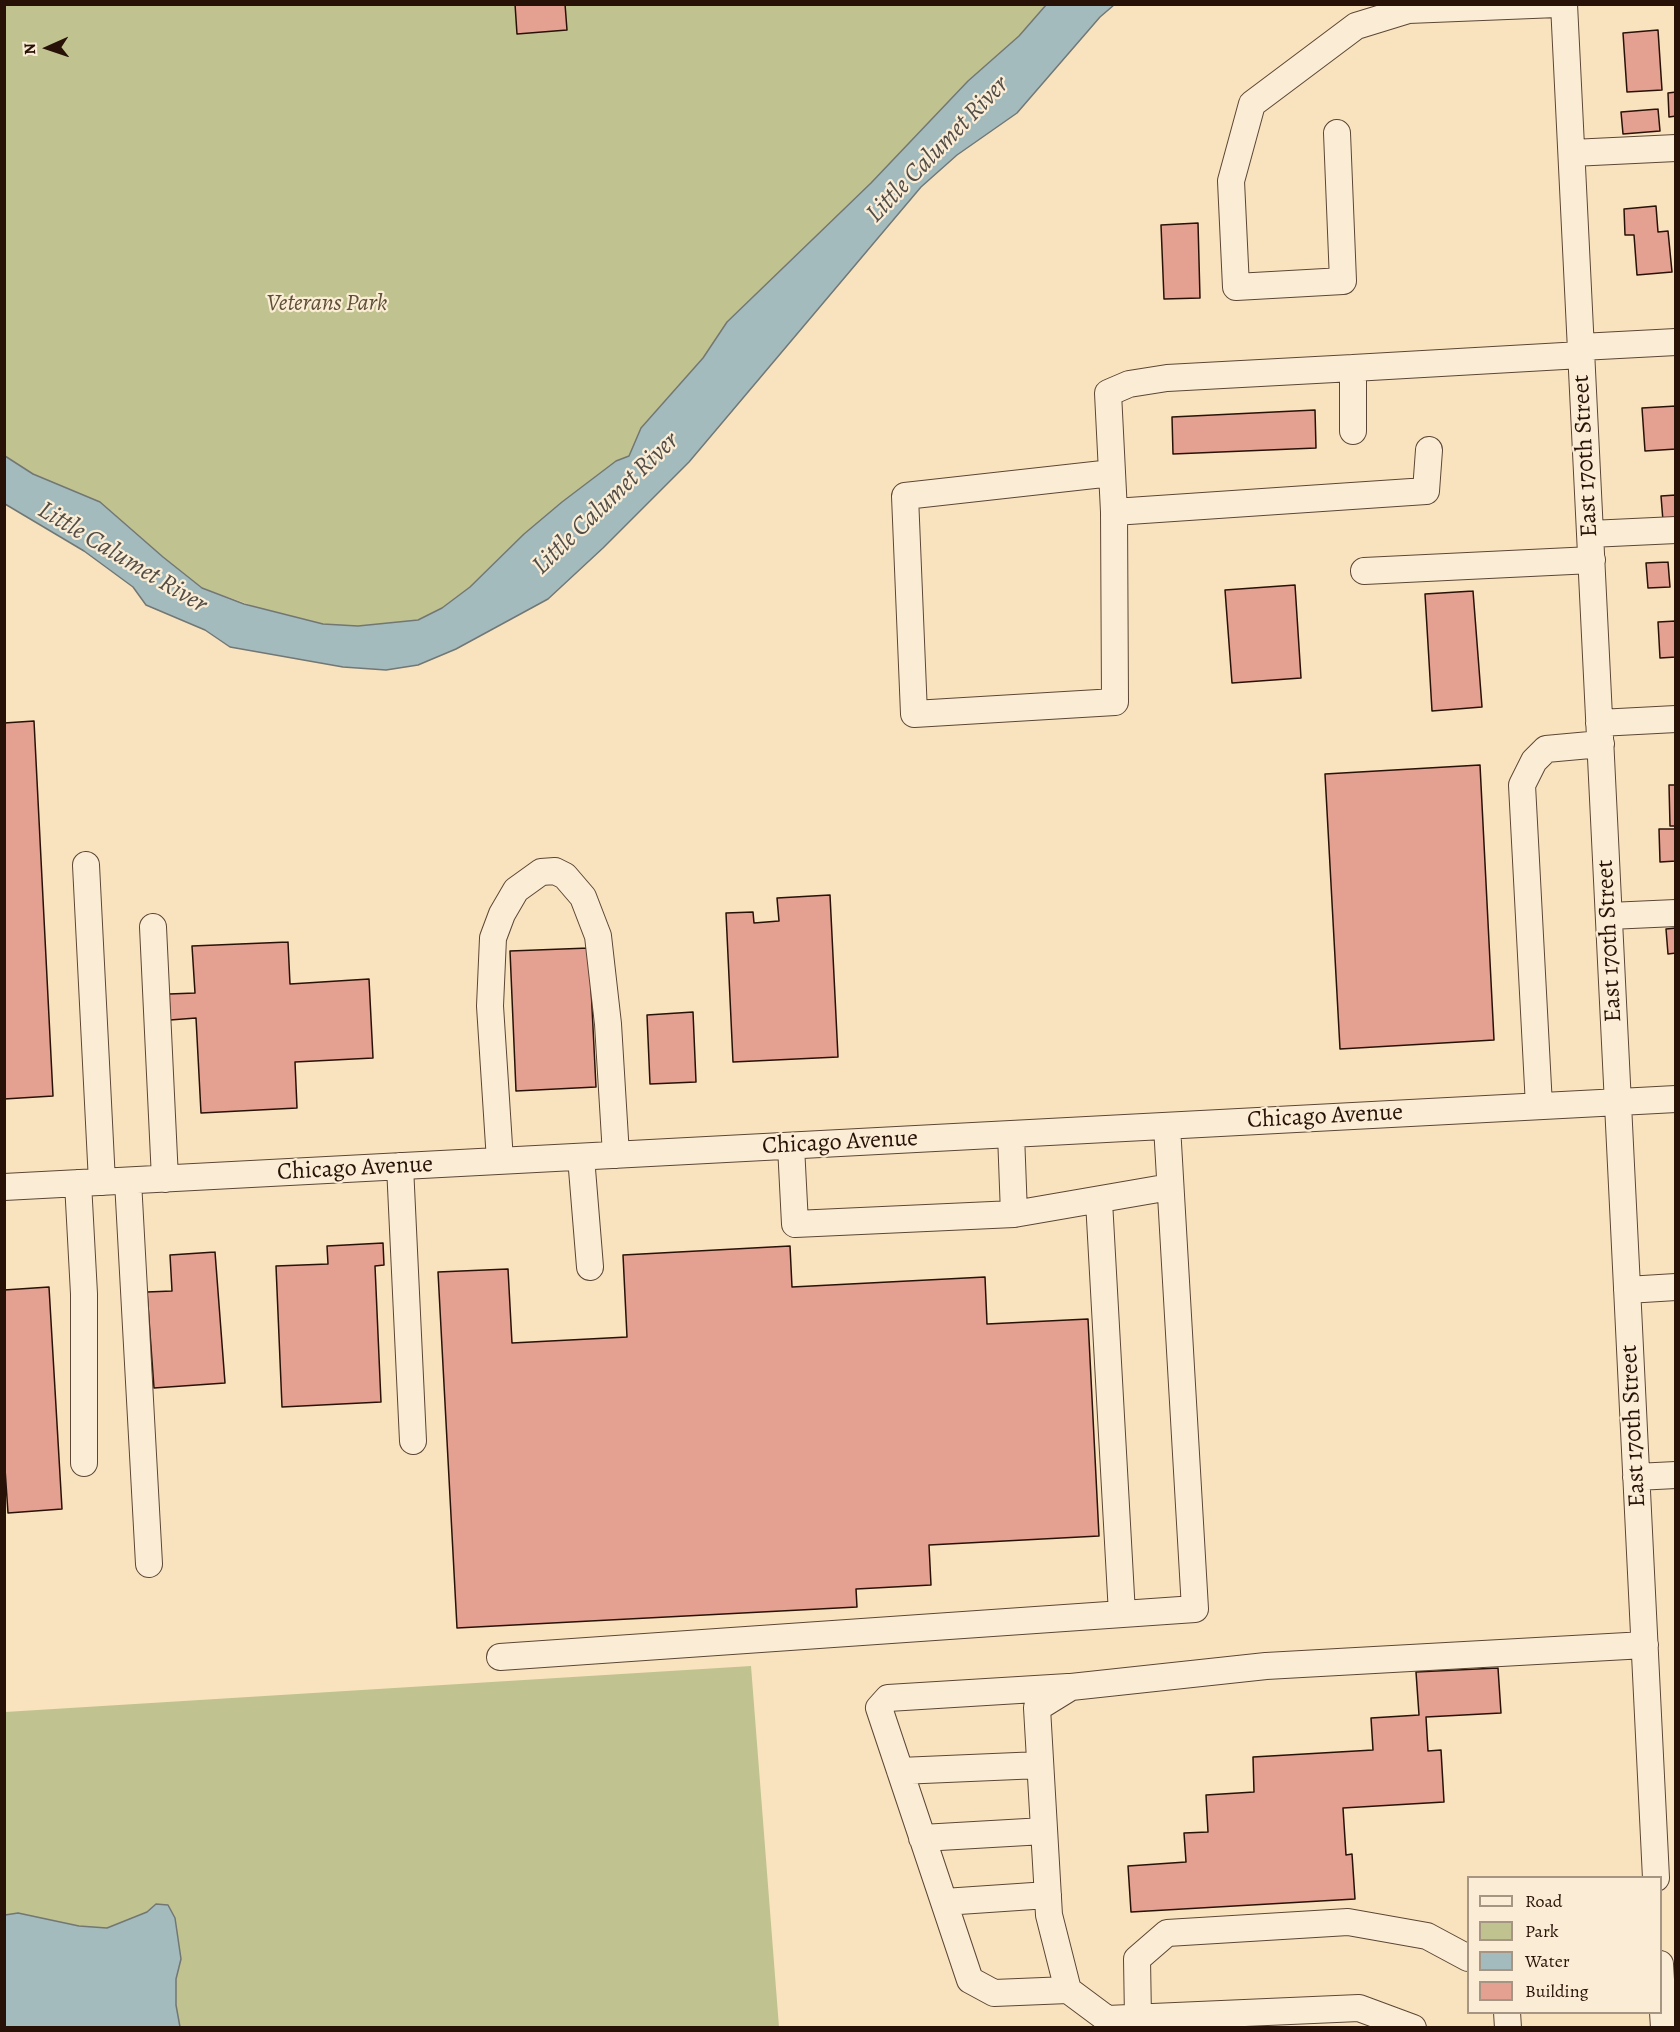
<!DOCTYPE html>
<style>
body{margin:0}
#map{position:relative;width:1680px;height:2032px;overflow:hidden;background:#f9e3bf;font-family:Alegreya,serif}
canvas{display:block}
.frame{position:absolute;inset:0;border:6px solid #281207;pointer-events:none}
.legend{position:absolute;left:1467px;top:1876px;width:195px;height:138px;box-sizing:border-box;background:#fbedd5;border:2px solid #a79583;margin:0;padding:8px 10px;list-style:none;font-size:18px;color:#281207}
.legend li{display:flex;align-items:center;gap:12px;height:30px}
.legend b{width:30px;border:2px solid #a79583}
.north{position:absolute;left:18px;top:18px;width:60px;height:60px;-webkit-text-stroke:4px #fbedd5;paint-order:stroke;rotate:267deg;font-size:16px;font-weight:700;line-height:24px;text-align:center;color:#281207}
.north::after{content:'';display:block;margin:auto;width:21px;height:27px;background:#281207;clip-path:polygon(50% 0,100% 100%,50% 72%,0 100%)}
</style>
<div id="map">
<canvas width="1680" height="2032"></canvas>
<div class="frame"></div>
<ul class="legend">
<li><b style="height:8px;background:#fbedd5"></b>Road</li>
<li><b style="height:16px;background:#c0c390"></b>Park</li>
<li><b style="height:16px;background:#a3bbbd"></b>Water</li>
<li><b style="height:16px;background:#e4a090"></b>Building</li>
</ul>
<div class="north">N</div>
</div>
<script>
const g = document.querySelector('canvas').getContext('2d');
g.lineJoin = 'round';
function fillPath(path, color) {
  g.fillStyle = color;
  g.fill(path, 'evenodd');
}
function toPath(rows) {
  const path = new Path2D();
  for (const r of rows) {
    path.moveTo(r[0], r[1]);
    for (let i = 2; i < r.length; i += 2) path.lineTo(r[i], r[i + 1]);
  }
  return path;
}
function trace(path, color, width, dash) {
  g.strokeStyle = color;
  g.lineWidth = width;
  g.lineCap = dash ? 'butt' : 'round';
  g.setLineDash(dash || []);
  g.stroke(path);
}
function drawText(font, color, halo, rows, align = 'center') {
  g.font = font + ' Alegreya,serif';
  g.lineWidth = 4.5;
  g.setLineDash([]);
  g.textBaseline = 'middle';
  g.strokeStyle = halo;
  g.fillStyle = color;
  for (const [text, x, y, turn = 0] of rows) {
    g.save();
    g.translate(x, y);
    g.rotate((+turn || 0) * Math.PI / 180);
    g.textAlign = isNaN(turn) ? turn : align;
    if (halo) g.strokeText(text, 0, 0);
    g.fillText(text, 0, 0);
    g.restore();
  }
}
fillPath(toPath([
 [4,5,1046,5,1019,36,968,81,871,183,727,322,703,358,641,428,629,457,616,461,562,502,524,534,470,587,442,608,418,620,358,626,323,624,279,615,202,588,163,557,100,502,33,474,5,456],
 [751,1666,779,2027,5,2028,5,1712]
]), '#c0c390');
const water = toPath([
 [1046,5,1114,5,1100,17,1017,113,957,155,921,187,689,462,603,548,548,599,456,649,418,665,386,670,343,667,230,647,205,630,146,605,133,587,84,551,5,504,5,456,33,474,100,502,163,557,202,588,244,604,323,624,358,626,418,620,442,608,470,587,524,534,562,502,616,461,629,456,641,428,703,358,727,322,871,183,968,81,1019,36,1046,5],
 [156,1904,168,1905,175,1918,181,1959,176,1979,176,2005,180,2027,5,2027,5,1915,18,1913,79,1926,107,1928,147,1912,156,1904]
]);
fillPath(water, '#a3bbbd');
trace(water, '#727774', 1.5);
const building = toPath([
 [515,4,565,4,567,30,517,34,515,4],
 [1658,30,1662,90,1627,92,1623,33,1658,30],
 [1676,92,1676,116,1669,117,1668,93,1676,92],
 [1658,109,1660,131,1623,134,1621,112,1658,109],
 [1656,206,1658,232,1668,231,1672,272,1637,275,1634,235,1625,235,1624,209,1656,206],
 [1198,223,1200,298,1164,299,1161,225,1198,223],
 [1676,406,1676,449,1645,451,1642,408,1676,406],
 [1315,410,1316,448,1173,454,1172,417,1315,410],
 [1676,495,1676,520,1663,521,1661,496,1676,495],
 [1668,562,1670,587,1648,588,1646,563,1668,562],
 [1295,585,1301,678,1232,683,1225,590,1295,585],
 [1473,591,1482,707,1432,711,1425,594,1473,591],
 [1676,621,1676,657,1660,658,1658,622,1676,621],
 [34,721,53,1096,4,1099,4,723,34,721],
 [1480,765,1494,1040,1340,1049,1325,774,1480,765],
 [1669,785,1676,785,1676,826,1670,826,1669,785],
 [1659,829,1676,829,1676,861,1660,862,1659,829],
 [830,895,838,1057,733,1062,726,913,753,912,754,923,779,921,777,898,830,895],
 [1676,928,1676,953,1668,954,1666,929,1676,928],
 [288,942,290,984,369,979,373,1058,295,1062,297,1108,201,1113,196,1018,170,1020,169,994,195,993,192,946,288,942],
 [589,948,596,1087,516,1091,510,951,589,948],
 [693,1012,696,1082,650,1084,647,1015,693,1012],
 [383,1243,384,1265,375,1266,381,1402,282,1407,276,1266,328,1264,327,1246,383,1243],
 [790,1246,792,1287,985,1277,987,1324,1088,1319,1099,1536,929,1545,931,1585,856,1589,857,1607,457,1628,438,1272,508,1269,512,1343,627,1337,623,1255,790,1246],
 [215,1252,225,1383,154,1388,147,1292,172,1291,170,1255,215,1252],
 [49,1287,62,1509,8,1513,4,1454,4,1290,49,1287],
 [1498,1668,1501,1713,1426,1717,1428,1751,1441,1750,1444,1802,1343,1808,1346,1855,1352,1854,1355,1899,1131,1912,1128,1866,1186,1862,1184,1833,1208,1832,1206,1795,1254,1792,1253,1757,1373,1750,1371,1718,1419,1715,1416,1672,1498,1668]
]);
fillPath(building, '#e4a090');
trace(building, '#281207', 1.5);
const minor = toPath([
 [1564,4,1656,1878],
 [1337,133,1343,281,1236,287,1231,181,1252,104,1356,26,1408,10,1557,4],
 [1572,153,1676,148],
 [1581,347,1676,342],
 [1353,368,1167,378,1129,384,1108,393,1114,512,1426,491,1429,450],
 [1353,431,1353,368,1581,355],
 [1112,473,905,496,914,714,1115,702,1114,512],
 [1590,534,1676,530],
 [1364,571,1592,560],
 [1599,723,1676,719],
 [86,865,102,1182],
 [1609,916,1676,913],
 [153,927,165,1179],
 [1539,1106,1522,785,1534,761,1546,749,1601,744],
 [791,1146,795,1224,1014,1214,1011,1134],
 [581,1157,590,1267],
 [500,1161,490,1006,493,938,502,914,516,890,541,872,555,871,565,876,583,897,598,936,608,1024,616,1155],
 [400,1166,413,1441],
 [128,1181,149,1564],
 [78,1183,84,1294,84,1463],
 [4,1187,1676,1099],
 [1099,1201,1122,1614],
 [1014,1214,1170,1187],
 [1627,1290,1676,1287],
 [1636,1477,1676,1475],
 [500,1657,1195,1609,1167,1126],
 [1068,1687,888,1698,879,1708,970,1980,994,1993,1068,1990],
 [900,1771,1040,1765],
 [922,1838,1044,1831],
 [944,1902,1048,1895],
 [1660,1964,1664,2028],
 [1507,2012,1508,2028],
 [1138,2018,1137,1959,1167,1933,1348,1922,1427,1936,1468,1958],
 [1413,2028,1359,2008,1107,2019,1068,1990,1049,1915,1037,1708,1071,1687,1266,1666,1645,1645]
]);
trace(minor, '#5c4635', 28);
trace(minor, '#fbedd5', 26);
drawText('italic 24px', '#5d5037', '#fbedd5', [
 ["Veterans Park",327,304]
]);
drawText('24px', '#281207', '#fbedd5', [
 ["East 170th Street",1586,456,-93],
 ["East 170th Street",1610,941,-93],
 ["Chicago Avenue",1325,1117,-3],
 ["Chicago Avenue",840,1143,-3],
 ["Chicago Avenue",355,1169,-3],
 ["East 170th Street",1634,1426,-93]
]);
drawText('italic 26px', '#534d47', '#fbedd5', [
 ["Little Calumet River",938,150,-46],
 ["Little Calumet River",606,504,-44],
 ["Little Calumet River",122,558,31]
]);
</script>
